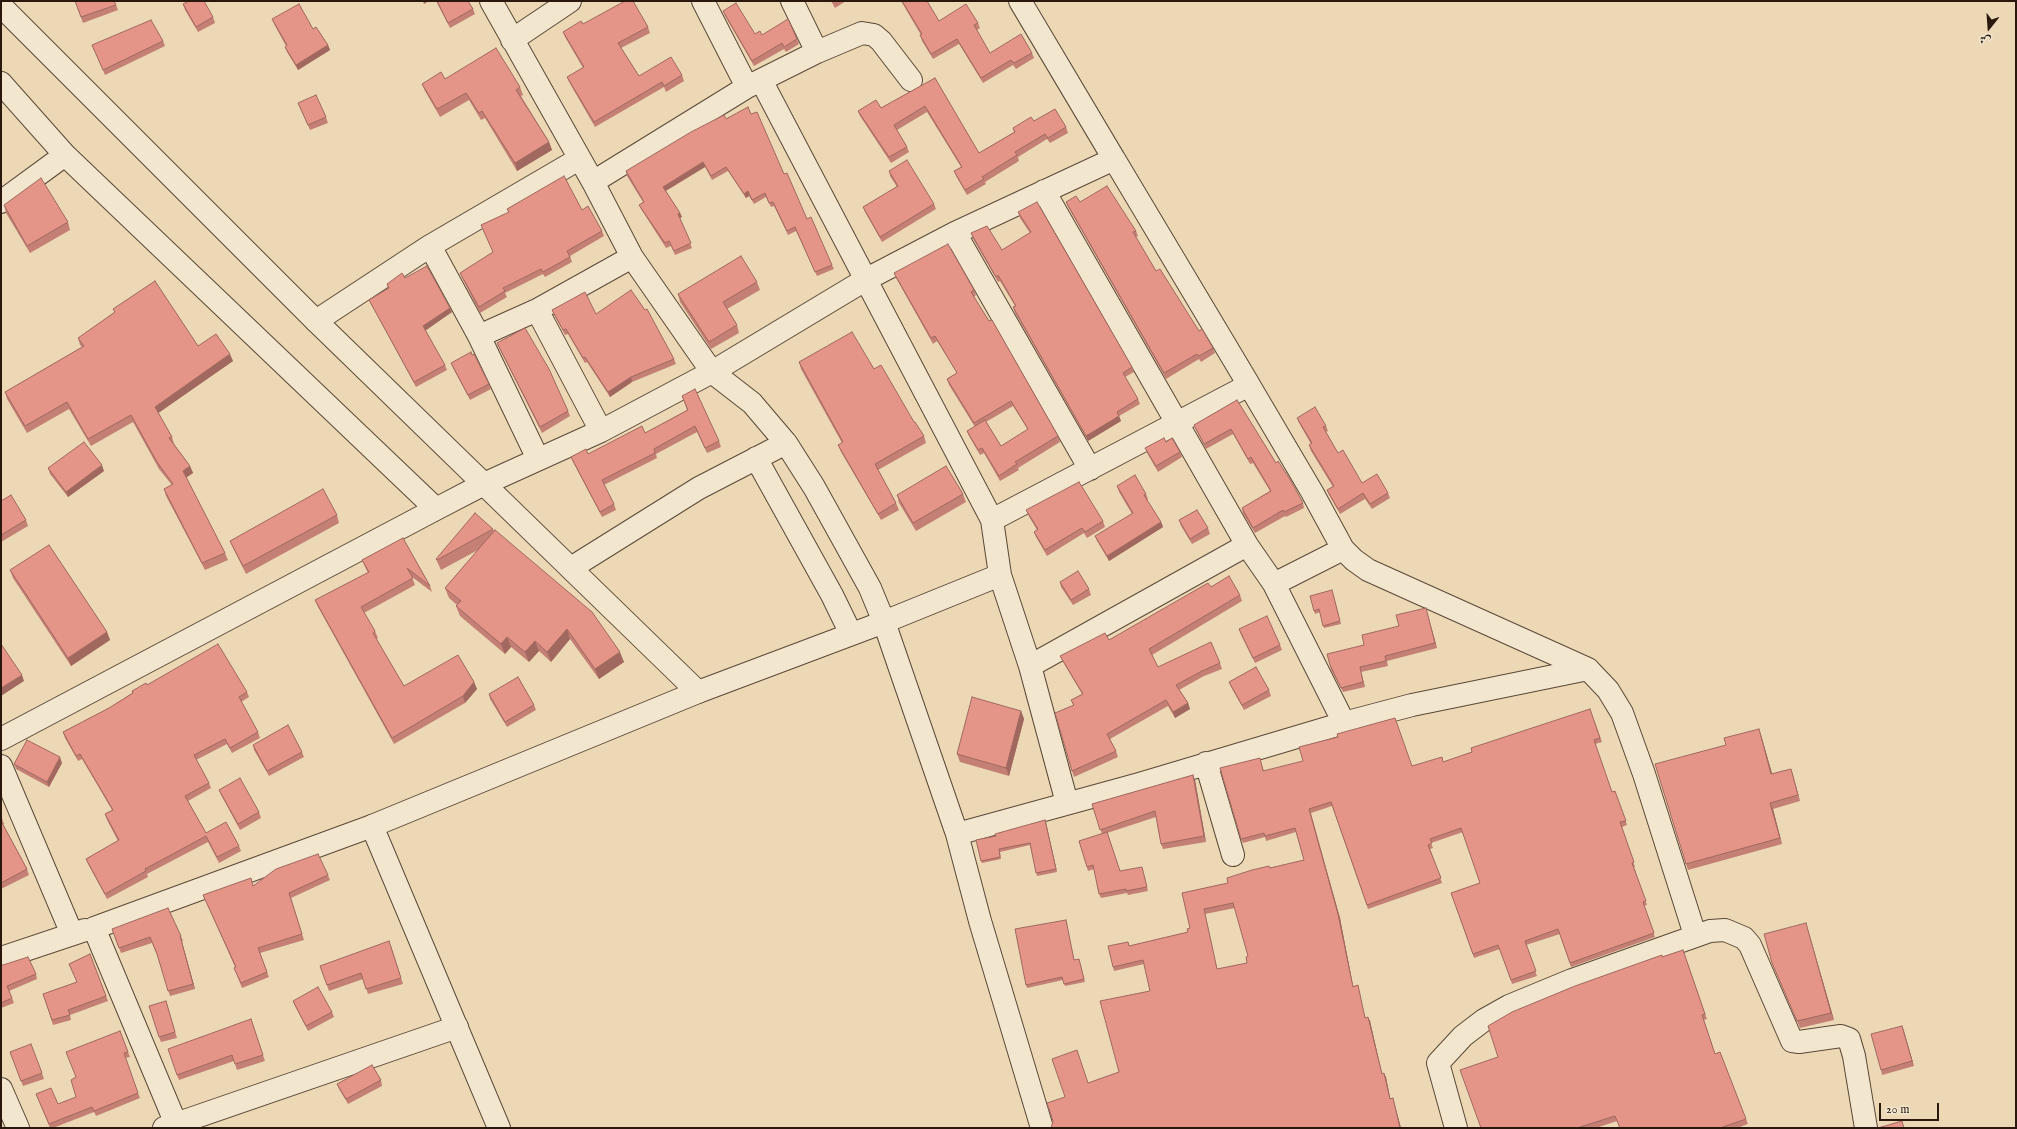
<!DOCTYPE html>
<meta charset="utf-8">
<style>
body{margin:0}
#map{position:relative;width:2017px;height:1129px;overflow:hidden;background:#ecd8b5;font-family:"IM FELL English",Amiri,serif}
canvas{display:block}
.frame{position:absolute;inset:0;border:2px solid #2a180d;pointer-events:none}
.north{position:absolute;left:1969px;top:8px;width:40px;height:40px;-webkit-text-stroke:3px #f3e6cf;paint-order:stroke;rotate:197deg;font-size:11px;font-weight:700;line-height:16px;text-align:center;color:#2a180d}
.north::after{content:'';display:block;margin:auto;width:14px;height:18px;background:#2a180d;clip-path:polygon(50% 0,100% 100%,50% 72%,0 100%)}
.scale{position:absolute;left:1879px;top:1103px;width:60px;height:18px;box-sizing:border-box;border:2px solid #2a180d;border-top:0;padding-left:5px;font-size:12px;line-height:14px;white-space:nowrap;color:#2a180d;-webkit-text-stroke:3px #f3e6cf;paint-order:stroke}
</style>
<div id="map">
<canvas width="2017" height="1129"></canvas>
<div class="frame"></div>
<div class="north">ش</div>
<div class="scale">20 m</div>
</div>
<script>
const g = document.querySelector('canvas').getContext('2d');
g.lineJoin = 'round';
function toPath(rows) {
  const path = new Path2D();
  for (const r of rows) {
    path.moveTo(r[0], r[1]);
    for (let i = 2; i < r.length; i += 2) path.lineTo(r[i], r[i + 1]);
  }
  return path;
}
function trace(path, color, width, dash) {
  g.strokeStyle = color;
  g.lineWidth = width;
  g.lineCap = dash ? 'butt' : 'round';
  g.setLineDash(dash || []);
  g.stroke(path);
}
function fillPath(path, color) {
  g.fillStyle = color;
  g.fill(path, 'evenodd');
}
const minor = toPath([
 [491,1,593,182,632,257,712,372,752,403,786,443,814,487,870,588,884,622,957,834,980,921,1042,1128],
 [703,1,747,87],
 [792,1,817,52],
 [512,40,570,1],
 [761,80,992,520,1249,385,1114,159],
 [1,83,65,155],
 [593,182,747,87,817,52,862,33,874,35,881,41,911,80],
 [1044,191,1247,545,1274,584,1343,549],
 [1,202,65,155,436,509],
 [955,233,1090,469],
 [430,246,479,336,538,459],
 [537,310,601,431],
 [316,321,430,246,579,159],
 [479,336,537,310,632,257],
 [756,458,832,595,851,634],
 [571,568,699,488,786,443],
 [1000,575,1030,666,1247,545],
 [1274,584,1344,723],
 [1030,666,1067,803],
 [1588,669,1608,690,1622,713,1644,774,1695,935],
 [698,692,884,622,1000,575,992,520],
 [1,739,436,509,484,484,601,431,712,372,865,280,955,233,1114,159,1020,1],
 [1206,763,1233,855],
 [1,766,72,934],
 [957,834,1139,784,1344,723,1412,705,1588,669,1368,570,1354,560,1343,549,1312,492,1249,385],
 [1,958,85,930],
 [1,1089,18,1128],
 [176,1124,94,928,372,826],
 [164,1128,457,1027],
 [1456,1128,1438,1063,1463,1036,1484,1020,1509,1006,1572,980,1710,931,1725,930,1744,938,1750,945,1792,1041,1799,1042,1841,1036,1849,1039,1854,1056,1866,1128]
]);
const tertiary = toPath([
 [1,6,316,321,698,692,372,826,499,1128]
]);
trace(minor, '#5a4837', 24);
trace(tertiary, '#5a4837', 24);
trace(minor, '#f3e6cf', 22);
trace(tertiary, '#f3e6cf', 22);
fillPath(toPath([
 [75,1,116,5,118,10,83,23],
 [436,1,468,1,473,9,475,14,450,28],
 [831,1,846,1,835,8],
 [901,1,927,1,939,21,978,23,980,28,977,30,990,53,1032,53,1034,58,1016,69,1013,65,983,83,959,44,933,59,922,41,920,35,921,35],
 [183,4,213,17,215,23,198,32,185,10],
 [723,11,755,34,797,39,799,44,786,52,784,49,754,66,725,16],
 [272,19,313,29,328,45,330,50,298,70,287,52,285,47,286,46,274,24],
 [583,24,648,27,650,33,621,48,639,76,682,75,684,81,666,92,664,87,595,127,569,82,567,77,583,68,565,37,563,32],
 [163,41,165,46,105,75,92,45],
 [935,78,979,153,1014,132,1013,128,1034,121,1066,127,1068,133,1050,143,1047,139,1018,157,1019,161,985,182,986,184,967,195,956,176,954,171,961,167,927,112,897,130,907,147,909,152,891,163,860,116,858,111,881,108],
 [445,79,520,87,523,95,521,96,549,142,552,150,517,171,485,118,481,120,469,100,440,117,425,91,422,84],
 [298,103,326,117,328,123,310,130],
 [751,114,784,174,807,219,832,265,834,269,817,276,796,231,788,235,774,206,771,207,766,197,754,204,749,196,746,198,728,171,712,180,705,167,666,191,680,213,682,217,680,218,692,248,675,255,671,246,666,248,641,209,639,205,643,202,627,176,626,171,726,119],
 [889,171,934,204,936,209,882,242,865,212,863,207,897,187,890,176],
 [1066,202,1080,202,1136,231,1138,236,1136,237,1156,271,1199,331,1213,348,1215,353,1201,362,1199,359,1166,379,1068,207],
 [4,205,68,222,70,230,30,253,6,213],
 [507,209,582,210,602,231,604,236,570,256,572,262,545,277,543,274,505,293,507,297,480,313,462,278,460,273,493,252,481,225,509,213],
 [1018,212,1132,367,1134,372,1125,377,1138,399,1140,404,1119,416,1121,421,1088,441,1015,313,1013,307,1015,306,1000,281,998,282,973,239,971,233,1002,250,1030,233,1020,218],
 [894,273,974,290,976,295,974,297,1058,436,1060,442,1018,468,1019,470,1000,481,984,453,980,455,969,436,967,431,975,427,949,385,947,379,957,373,937,341,933,344,896,278],
 [1013,406,1028,430,1001,446,986,422],
 [405,278,452,312,425,330,445,365,447,370,416,387,371,304,369,300,388,289,387,284],
 [757,282,760,290,727,309,737,325,739,333,711,349,680,302,678,294],
 [113,309,233,361,158,413,172,437,174,444,190,466,193,473,186,478,225,553,228,560,205,570,166,496,164,489,172,485,159,469,133,422,91,446,69,409,27,433,7,399,5,392,82,347,80,345,78,338,115,312],
 [552,310,596,314,674,359,676,364,632,382,610,397,587,362,585,363,568,334,565,335,554,315],
 [497,343,568,411,570,416,542,433,499,348],
 [799,362,874,369,924,436,926,443,878,470,896,503,899,510,881,520,841,452,838,445,842,443,801,369],
 [451,363,489,384,491,389,470,400,453,368],
 [682,396,719,441,721,447,707,453,697,432,656,454,657,458,604,485,614,504,616,510,602,517,573,462,571,457,588,454,645,433,687,410],
 [1237,400,1276,463,1303,503,1304,508,1286,517,1285,516,1255,533,1243,514,1242,508,1270,491,1253,463,1250,464,1233,434,1206,449,1196,430,1194,425],
 [1297,418,1326,426,1328,431,1326,432,1338,453,1362,483,1388,493,1390,498,1372,509,1365,499,1340,514,1329,495,1327,490,1333,487,1311,451,1309,445,1311,444,1299,423],
 [1166,442,1180,452,1182,457,1158,472,1147,453,1145,448],
 [48,468,104,471,68,497,50,474],
 [1117,486,1146,494,1148,499,1147,500,1161,522,1163,527,1109,561,1097,541,1095,536,1132,514,1119,492],
 [963,494,966,502,916,531,899,503,897,495],
 [1,501,26,520,28,526,1,542],
 [1026,510,1103,521,1105,527,1087,538,1084,533,1047,556,1036,537,1034,532,1037,530,1028,515],
 [337,515,339,523,246,574,233,548,230,541],
 [1179,520,1208,528,1210,534,1192,544,1181,526],
 [493,529,494,531,624,662,599,679,570,639,551,662,539,651,529,662,511,647,505,654,460,616,456,606,457,605,449,598,445,588,478,550,441,570,436,559],
 [403,538,430,586,432,592,412,577,415,585,364,613,375,631,378,638,376,639,404,686,474,682,477,689,465,703,394,744,318,607,315,600,368,573,365,567,362,560],
 [10,570,107,632,110,640,71,666,13,578],
 [1060,582,1089,589,1091,595,1073,605,1061,587],
 [1333,593,1341,624,1324,628,1320,612,1315,614,1314,611],
 [1240,595,1242,601,1152,655,1158,667,1220,663,1222,669,1204,676,1179,690,1188,703,1190,709,1175,718,1168,706,1110,739,1116,751,1118,757,1074,777,1072,771,1073,705,1071,700,1082,694,1063,662,1060,656],
 [1427,612,1437,648,1387,661,1388,666,1361,672,1365,687,1343,692,1331,670,1330,665,1364,645,1399,626],
 [1239,629,1280,645,1282,650,1255,663,1241,635],
 [1229,682,1269,690,1271,696,1244,710,1231,687],
 [147,685,247,692,249,697,241,702,258,732,260,738,232,753,227,744,196,760,209,783,211,788,188,801,206,833,239,846,241,851,219,863,208,842,147,874,148,877,107,899,88,864,86,859,118,841,107,820,105,814,112,810,82,759,78,761,65,738,63,732,109,708,132,693,132,691],
 [489,694,534,705,536,710,507,727,490,699],
 [1590,709,1602,742,1595,744,1612,792,1615,791,1627,825,1622,827,1635,867,1634,867,1647,905,1644,906,1655,937,1571,967,1560,934,1526,945,1537,976,1512,984,1500,949,1474,958,1451,893,1480,883,1463,832,1431,843,1433,848,1430,849,1442,883,1368,909,1332,806,1311,813,1340,918,1353,986,1358,985,1359,990,1365,1018,1368,1017,1370,1021,1382,1074,1386,1077,1390,1098,1393,1098,1394,1102,1401,1128,1051,1128,1065,1097,1088,1083,1119,1072,1150,991,1144,964,1114,971,1113,967,1128,942,1129,946,1188,932,1190,928,1182,893,1228,883,1270,868,1304,860,1296,832,1266,841,1265,837,1243,843,1241,839,1261,762,1264,771,1412,766,1443,762,1472,752],
 [1235,908,1248,956,1247,963,1217,969,1205,914],
 [1021,711,1024,719,1009,776,960,762,957,754],
 [1761,735,1772,774,1791,769,1800,801,1773,809,1782,844,1688,870,1686,864,1726,745],
 [253,745,302,752,304,757,269,776,254,750],
 [62,763,49,787,16,769,14,764],
 [1193,775,1195,780,1206,842,1163,849,1161,844,1156,817,1107,833,1120,871,1143,871,1148,891,1128,895,1127,893,1101,898,1099,894,1094,869,1088,871,1079,841,1102,834,1092,804],
 [219,790,259,812,261,818,240,830,221,795],
 [1,815,4,824,3,824,27,869,29,875,1,889],
 [1045,820,1057,872,1037,876,1030,845,1000,852,1001,859,982,863,981,861,996,836],
 [328,875,330,880,291,898,304,940,260,953,269,977,242,988,234,968,235,967,203,895,254,885],
 [1066,920,1074,960,1079,959,1085,982,1065,986,1063,980,1027,988,1026,985],
 [112,929,181,936,183,941,182,942,195,989,170,996,158,957,152,943,121,953],
 [1808,930,1834,1020,1800,1028,1772,963],
 [391,946,403,984,368,994,363,979,329,991,320,966],
 [1683,950,1707,1019,1704,1020,1715,1054,1720,1052,1748,1124,1737,1128,1620,1128,1617,1121,1596,1128,1481,1128,1498,1057,1662,957],
 [90,954,108,1001,70,1015,71,1020,53,1025,43,994,77,982,69,964],
 [1,965,36,974,37,979,9,991,14,1003,1,1008],
 [166,1001,177,1038,161,1042,159,1037],
 [293,1001,332,1012,334,1017,308,1031,295,1006],
 [251,1019,265,1061,237,1070,234,1061,179,1080,177,1075],
 [1902,1026,1914,1066,1882,1075,1881,1070],
 [120,1031,130,1057,125,1058,140,1098,96,1116,94,1112,53,1128,50,1128,36,1094,58,1104,76,1097,76,1077],
 [10,1052,42,1073,44,1079,23,1086],
 [381,1080,382,1086,348,1104,339,1089,337,1084]
]), '#c48075');
fillPath(toPath([
 [423,1,429,1,424,4],
 [328,45,330,50,298,70,296,65],
 [549,142,552,150,517,171,515,163],
 [703,162,705,167,665,191,663,187],
 [748,191,749,196,746,198,744,194],
 [680,213,682,217,679,218,678,214],
 [450,308,452,312,425,331,423,326],
 [230,354,233,361,157,414,155,407],
 [631,377,632,382,610,397,608,392],
 [1119,416,1121,421,1088,441,1086,436],
 [102,465,104,471,68,497,66,492],
 [190,466,193,473,185,478,183,471],
 [1161,522,1163,527,1109,561,1107,556],
 [1426,608,1427,612,1437,648,1435,643],
 [567,629,570,639,551,662,547,652],
 [107,632,110,640,71,666,68,658],
 [507,637,511,647,505,654,501,644],
 [535,641,539,651,529,662,525,652],
 [620,652,624,662,599,679,595,669],
 [1360,667,1361,672,1365,687,1363,682],
 [22,675,24,681,1,696,1,688],
 [474,682,477,689,465,703,463,696],
 [1188,703,1190,709,1175,718,1173,712],
 [1021,711,1024,719,1009,776,1006,768],
 [1759,729,1761,735,1774,780,1771,774],
 [60,757,62,763,49,787,47,782],
 [1791,769,1793,775,1800,801,1798,795],
 [1193,775,1195,780,1206,842,1204,836],
 [1770,803,1773,809,1782,844,1780,838],
 [1309,809,1340,918,1354,991,1353,987],
 [1045,820,1046,822,1057,872,1056,869],
 [1806,923,1808,930,1834,1020,1831,1013],
 [180,936,182,942,195,989,193,984],
 [1368,1017,1370,1021,1383,1078,1382,1074],
 [1902,1026,1904,1031,1914,1066,1912,1061],
 [1384,1073,1386,1077,1391,1103,1390,1099],
 [1393,1098,1394,1102,1401,1128,1400,1128]
]), '#a0685f');
const building = toPath([
 [75,1,114,1,116,5,81,17,75,1],
 [189,1,204,1,213,17,196,27,183,4,189,1],
 [437,1,468,1,473,9,448,23,437,1],
 [625,1,633,1,648,27,618,43,639,76,671,57,682,75,664,86,662,82,594,122,567,77,584,67,563,32,581,21,583,24,625,1],
 [902,1,927,1,939,21,966,4,978,23,974,25,990,53,1021,34,1032,53,1014,63,1011,60,981,78,957,39,931,54,920,35,922,34,902,1],
 [736,3,755,34,760,31,762,35,788,19,797,39,784,47,782,43,752,61,723,11,736,3],
 [299,4,313,29,316,27,328,45,296,65,285,47,287,45,272,19,299,4],
 [151,20,163,41,103,70,92,45,151,20],
 [496,48,520,87,516,90,549,142,515,163,482,111,479,113,466,93,437,109,422,84,441,72,445,79,496,48],
 [935,78,979,153,1015,132,1013,128,1031,117,1034,121,1055,109,1066,127,1048,138,1045,134,1015,152,1017,155,982,177,984,179,965,190,954,171,962,167,925,106,894,125,907,147,889,157,858,111,876,100,881,108,935,78],
 [316,95,326,117,308,125,298,103,316,95],
 [748,107,751,114,757,112,784,174,787,173,807,219,811,217,832,265,815,272,795,227,787,231,773,202,769,203,765,193,752,200,748,191,744,194,726,167,711,176,703,162,663,187,680,213,678,214,691,243,674,251,669,241,665,243,639,205,644,202,626,171,691,132,724,115,726,119,748,107],
 [907,160,934,204,880,237,863,207,898,186,889,171,907,160],
 [564,176,582,210,588,206,602,231,567,251,570,257,543,272,541,269,503,288,505,291,479,307,460,273,493,252,481,225,509,212,507,209,564,176],
 [41,178,68,222,27,246,4,205,41,178],
 [1107,186,1136,231,1133,232,1156,271,1160,269,1199,331,1202,329,1213,348,1199,356,1197,354,1164,373,1066,202,1076,196,1080,202,1107,186],
 [1037,202,1132,367,1123,373,1138,399,1117,412,1119,416,1086,436,1013,307,1016,306,998,275,996,277,971,233,987,226,1002,250,1031,232,1018,212,1037,202],
 [948,244,974,290,971,292,989,321,992,320,1058,436,1015,462,1017,464,999,476,982,448,978,450,967,431,985,420,1001,446,1028,429,1011,401,974,423,947,379,957,373,935,336,931,338,894,273,948,244],
 [741,256,757,282,723,302,737,325,709,342,678,294,741,256],
 [427,266,450,308,423,326,445,365,414,382,369,300,389,288,387,284,402,273,405,278,427,266],
 [155,281,198,346,216,334,230,354,155,407,172,437,169,438,190,466,183,471,225,553,202,563,164,489,173,484,157,462,131,415,88,439,67,402,25,426,5,392,84,346,78,338,115,312,113,309,155,281],
 [631,290,645,310,647,309,674,359,631,377,608,392,585,357,583,358,566,329,563,330,552,310,585,292,596,314,631,290],
 [525,328,549,369,568,411,540,427,497,343,525,328],
 [852,332,874,369,881,365,914,422,915,422,924,436,875,464,896,503,878,514,838,445,843,442,799,362,852,332],
 [471,352,472,355,474,354,489,384,468,395,451,363,471,352],
 [695,389,719,441,705,448,695,426,654,449,655,453,602,480,614,504,600,512,571,457,586,449,588,454,642,426,645,433,688,410,682,396,695,389],
 [1237,400,1276,463,1278,461,1291,481,1303,503,1284,512,1283,510,1253,528,1242,508,1271,491,1251,457,1248,459,1231,429,1204,444,1194,425,1237,400],
 [1315,407,1326,426,1323,427,1338,453,1343,450,1362,483,1377,474,1388,493,1370,504,1363,493,1338,509,1327,490,1334,486,1309,445,1312,443,1297,418,1315,407],
 [1164,438,1166,442,1172,438,1180,452,1156,466,1145,448,1164,438],
 [84,442,102,465,66,492,48,468,84,442],
 [946,466,963,494,913,523,897,495,946,466],
 [1135,475,1146,494,1144,495,1161,522,1107,556,1095,536,1133,513,1117,486,1135,475],
 [1079,482,1103,521,1085,532,1082,528,1045,550,1034,532,1038,529,1026,510,1079,482],
 [323,489,337,515,243,566,230,541,323,489],
 [11,495,26,520,1,535,1,501,11,495],
 [1197,510,1208,528,1190,539,1179,520,1197,510],
 [475,513,493,529,437,560,436,559,475,513],
 [495,530,592,612,620,652,595,669,567,629,547,652,535,641,525,652,507,637,501,644,456,606,461,601,445,588,495,530],
 [403,538,430,586,407,568,413,578,361,607,375,631,373,633,404,686,458,655,474,682,463,696,392,738,315,600,369,572,362,560,403,538],
 [49,545,107,632,68,658,10,570,49,545],
 [1078,571,1089,589,1071,600,1060,582,1078,571],
 [1229,576,1240,595,1149,649,1158,667,1211,642,1220,663,1202,671,1176,685,1188,703,1173,712,1166,700,1107,734,1116,751,1072,771,1055,713,1074,705,1071,700,1083,694,1060,656,1105,633,1109,640,1208,583,1211,587,1229,576],
 [1332,590,1340,621,1323,626,1319,609,1314,611,1310,596,1332,590],
 [1426,608,1435,643,1385,656,1386,661,1360,667,1363,682,1341,688,1330,665,1327,654,1364,645,1362,635,1399,626,1396,615,1426,608],
 [1267,616,1280,645,1253,658,1239,629,1267,616],
 [1,644,22,675,1,688,1,644],
 [218,644,247,692,239,697,258,732,230,748,225,739,194,755,209,783,185,796,206,833,226,822,239,846,217,857,206,836,145,869,146,871,105,894,86,859,119,840,105,814,113,810,80,754,76,756,63,732,109,708,133,693,132,691,146,683,147,685,218,644],
 [1256,667,1269,690,1242,705,1229,682,1256,667],
 [518,677,534,705,505,722,489,694,518,677],
 [972,697,1021,711,1006,768,957,754,972,697],
 [1590,709,1600,738,1594,740,1612,792,1615,791,1626,821,1620,822,1634,862,1632,863,1646,901,1643,902,1654,933,1570,963,1558,929,1525,941,1536,971,1511,980,1498,945,1473,954,1451,893,1480,883,1461,828,1430,839,1432,843,1428,845,1441,878,1367,905,1331,802,1309,809,1338,914,1353,987,1358,985,1365,1018,1368,1017,1382,1074,1384,1073,1390,1099,1393,1098,1400,1128,1051,1128,1053,1121,1047,1103,1065,1097,1052,1059,1077,1050,1088,1083,1119,1072,1100,1001,1150,991,1143,960,1113,967,1108,946,1128,942,1129,946,1188,932,1187,929,1190,928,1182,893,1228,883,1227,878,1252,870,1269,866,1270,868,1304,860,1295,828,1265,836,1264,833,1241,839,1220,768,1260,758,1263,771,1303,761,1299,747,1338,737,1337,734,1395,718,1412,766,1442,757,1443,762,1472,752,1471,748,1590,709],
 [1233,903,1248,956,1246,957,1247,963,1217,969,1204,909,1233,903],
 [288,725,302,752,267,771,253,745,288,725],
 [1759,729,1771,774,1791,769,1798,795,1770,803,1780,838,1686,864,1655,764,1726,745,1724,738,1759,729],
 [27,740,60,757,47,782,14,764,27,740],
 [1193,775,1204,836,1161,844,1155,811,1100,830,1092,804,1193,775],
 [240,778,259,812,238,824,219,790,240,778],
 [1045,820,1056,869,1036,873,1030,843,999,849,1000,857,981,861,976,840,996,836,995,834,1045,820],
 [1,821,27,869,1,883,1,821],
 [1107,832,1120,871,1142,867,1147,887,1126,891,1126,889,1099,894,1093,865,1087,867,1079,841,1107,832],
 [318,854,328,875,289,893,302,934,258,948,267,972,241,983,234,968,236,967,203,895,251,878,253,886,276,869,318,854],
 [168,908,181,936,180,936,193,984,168,991,157,954,150,937,119,948,112,929,168,908],
 [1066,920,1074,960,1079,959,1084,979,1064,984,1062,977,1026,985,1015,929,1066,920],
 [1806,923,1831,1013,1797,1021,1772,963,1764,934,1806,923],
 [389,941,401,978,366,989,361,973,327,985,320,966,389,941],
 [1683,950,1705,1014,1702,1015,1715,1054,1720,1052,1746,1119,1720,1128,1620,1128,1615,1116,1577,1128,1481,1128,1460,1070,1498,1057,1488,1026,1512,1012,1575,986,1662,955,1662,957,1683,950],
 [90,954,106,996,68,1010,70,1015,52,1020,43,994,77,982,69,964,90,954],
 [28,957,36,974,7,986,12,998,1,1003,1,965,3,965,28,957],
 [318,987,332,1012,306,1026,293,1001,318,987],
 [166,1001,175,1032,159,1037,149,1006,166,1001],
 [251,1019,263,1055,235,1064,232,1055,177,1075,168,1049,251,1019],
 [1902,1026,1912,1061,1881,1070,1871,1034,1902,1026],
 [120,1031,128,1052,124,1053,138,1093,94,1111,92,1107,49,1124,36,1094,51,1088,58,1104,76,1097,71,1080,76,1077,66,1052,120,1031],
 [31,1044,42,1073,21,1081,10,1052,31,1044],
 [372,1065,381,1080,346,1099,337,1084,372,1065],
 [1902,1121,1904,1128,1878,1128,1902,1121]
]);
fillPath(building, '#e49588');
trace(building, '#a0685f', 1);
</script>
